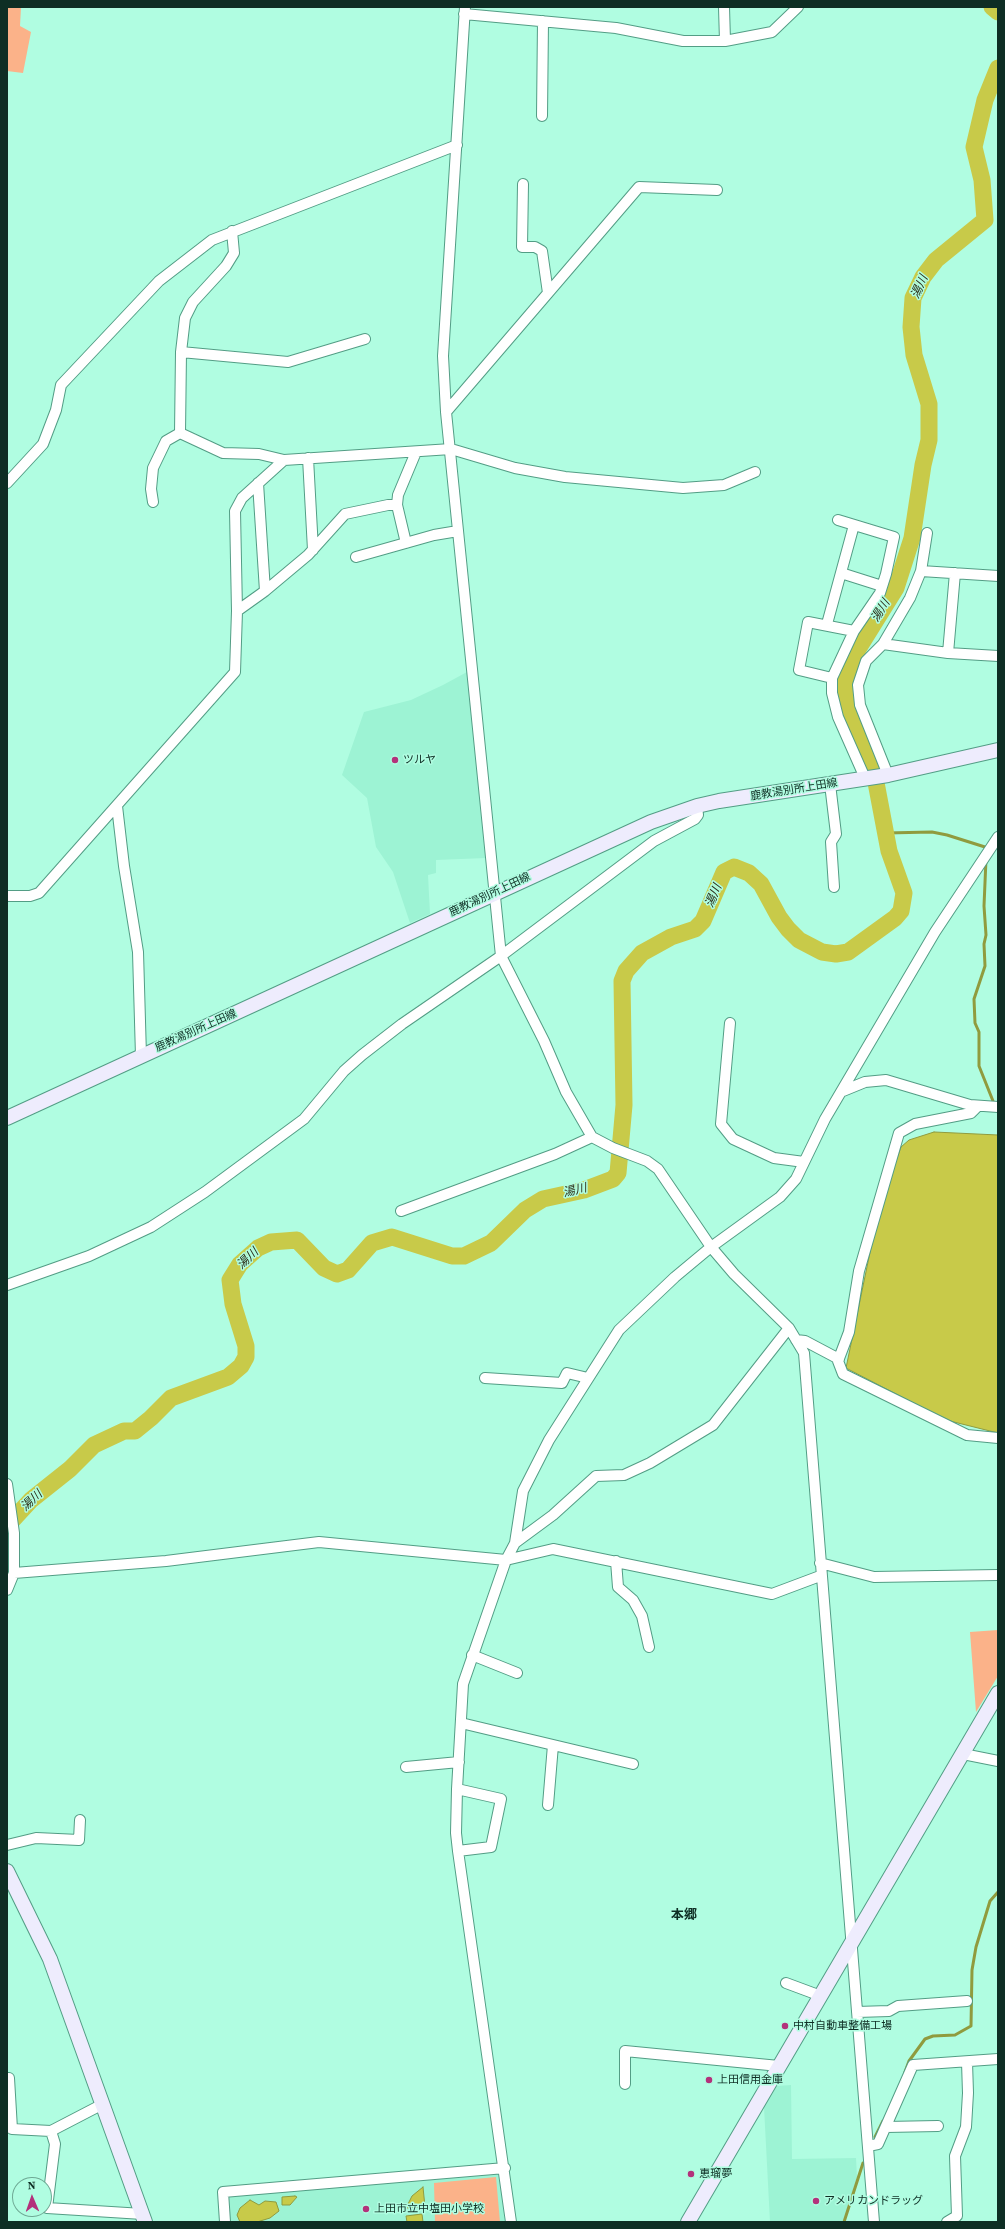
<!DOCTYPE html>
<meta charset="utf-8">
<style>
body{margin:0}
#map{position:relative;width:1005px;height:2229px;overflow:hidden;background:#b0fde1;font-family:"Source Serif 4",serif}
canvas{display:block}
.frame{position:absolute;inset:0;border:8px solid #0e2e24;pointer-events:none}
.north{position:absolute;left:12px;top:2177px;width:40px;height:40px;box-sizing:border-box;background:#b0fde1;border:1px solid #6faa95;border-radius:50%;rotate:358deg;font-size:11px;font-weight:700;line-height:16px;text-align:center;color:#0e2e24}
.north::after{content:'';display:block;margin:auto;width:14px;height:18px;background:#b3317b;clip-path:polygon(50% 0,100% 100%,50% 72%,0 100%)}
</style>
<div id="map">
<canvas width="1005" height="2229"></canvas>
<div class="frame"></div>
<div class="north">N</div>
</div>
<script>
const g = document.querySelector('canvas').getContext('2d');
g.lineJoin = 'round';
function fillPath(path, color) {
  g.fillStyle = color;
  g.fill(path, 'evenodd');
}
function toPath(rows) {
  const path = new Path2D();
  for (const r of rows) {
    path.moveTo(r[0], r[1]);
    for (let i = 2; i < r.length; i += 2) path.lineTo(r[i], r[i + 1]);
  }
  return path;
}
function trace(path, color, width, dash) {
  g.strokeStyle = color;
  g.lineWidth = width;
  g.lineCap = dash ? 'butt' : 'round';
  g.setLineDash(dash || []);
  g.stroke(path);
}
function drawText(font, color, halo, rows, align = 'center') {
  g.font = font + ' "Source Serif 4","Noto Sans JP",serif';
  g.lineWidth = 3;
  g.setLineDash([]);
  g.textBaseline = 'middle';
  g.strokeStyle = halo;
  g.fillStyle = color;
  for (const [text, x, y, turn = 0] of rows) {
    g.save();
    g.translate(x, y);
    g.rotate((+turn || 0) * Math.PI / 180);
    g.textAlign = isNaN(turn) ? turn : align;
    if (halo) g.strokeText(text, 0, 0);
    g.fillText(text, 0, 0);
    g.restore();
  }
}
fillPath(toPath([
 [467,672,486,858,436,860,436,873,428,875,430,914,410,923,393,872,376,847,367,798,342,775,364,712,411,700,443,685],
 [791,2085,792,2159,856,2158,857,2177,843,2222,770,2222,764,2107,777,2086],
 [500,2172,505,2222,229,2222,226,2195]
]), '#9df3d4');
fillPath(toPath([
 [7,7,21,7,20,26,31,32,23,73,7,71],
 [998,1630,998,1676,976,1712,970,1632],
 [496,2177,500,2222,435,2222,434,2183]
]), '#fbb289');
const water = toPath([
 [934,1132,998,1135,998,1433,946,1420,846,1368,879,1209,901,1147,909,1140,934,1132],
 [423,2187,425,2207,406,2208,412,2196,423,2187],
 [295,2196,297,2197,290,2205,282,2205,282,2197,295,2196],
 [250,2200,259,2205,265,2201,276,2202,279,2211,270,2218,257,2222,240,2222,237,2215,240,2208,250,2200],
 [422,2214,423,2222,407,2222,406,2216,422,2214]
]);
fillPath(water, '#c8ca49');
trace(water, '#909b3e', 1);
trace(toPath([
 [886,833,932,832,947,835,985,847,986,851],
 [986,859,984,906,986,935,984,944,985,966,974,999,975,1023,979,1032,979,1066,993,1101],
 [905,2072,909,2061,925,2039,933,2036,955,2035,971,2026,972,1970,976,1947,990,1901,998,1892],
 [875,2137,883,2121],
 [844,2222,863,2163]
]), '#909b3e', 3);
trace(toPath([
 [992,7,998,12],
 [7,1526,31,1500,70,1469,94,1445,124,1431,135,1431,151,1418,171,1398,228,1377,241,1366,246,1357,246,1346,233,1304,230,1280,240,1264,258,1248,271,1242,297,1240,324,1268,337,1274,348,1270,372,1243,392,1237,452,1256,464,1256,491,1243,525,1210,543,1199,584,1190,613,1179,618,1173,624,1105,622,981,626,971,642,953,671,937,695,929,703,921,724,872,734,867,749,873,761,884,779,917,788,929,799,940,822,952,836,954,848,952,895,918,901,911,904,893,889,851,874,772,848,710,845,684,853,657,896,588,912,538,923,465,929,440,929,404,914,355,911,327,913,298,923,277,936,260,985,220,982,180,974,147,985,100,998,68]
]), '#c8ca49', 17);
const street = toPath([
 [465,7,443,356,446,412,501,956,544,1041,566,1092,592,1137,613,1148,647,1161,658,1169,711,1247,734,1274,789,1328,804,1353,874,2222],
 [724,7,725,41],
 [464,14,616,28,683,41,725,41,772,32,798,7],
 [542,116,543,21],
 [523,184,522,247,535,247,542,251,548,293],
 [232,231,234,253,226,266,193,302,185,318,181,352,180,433,223,453,259,454,284,460,451,449,515,468,565,477,683,488,724,485,755,472],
 [181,352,288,362,365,339],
 [446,412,639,187,717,190],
 [308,458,313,550],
 [7,483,43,444,56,410,61,385,159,281,212,240,457,145],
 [258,483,265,591],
 [153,502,151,489,153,468,166,441,180,433],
 [397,505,406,543],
 [838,520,894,537,886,574,880,593,854,631,832,678,832,693,838,717,865,778],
 [356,557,434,535,458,531],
 [921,571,998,576],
 [841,573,882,586],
 [237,611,265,591,308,555,345,514,388,505,397,505,398,495,416,452],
 [827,624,854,525],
 [883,644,948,653,998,656],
 [948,653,955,573],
 [832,678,799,670,808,622,854,631],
 [888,775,860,705,858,685,866,661,883,644,910,598,921,571,927,533],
 [830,784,836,834,831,842,834,887],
 [117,806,124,866,138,952,141,1056],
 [7,896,30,896,39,893,235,672,237,611,235,511,242,498,284,460],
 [730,1023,721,1124,733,1139,774,1158,804,1162],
 [843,1091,865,1082,886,1080,970,1105,998,1107],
 [978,1106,971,1113,915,1124,899,1133,859,1271,849,1332,838,1361,843,1374,967,1435,998,1438],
 [401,1211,555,1154,592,1137],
 [7,1285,89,1256,151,1227,205,1192,304,1119,344,1071,362,1055,402,1024,501,956,654,841,695,819,698,815,697,806],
 [796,1340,805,1341,839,1359],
 [485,1378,562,1383,567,1373,588,1378],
 [7,1484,14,1533,14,1573,7,1590],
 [515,1543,553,1515,596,1476,624,1475,650,1463,713,1425,789,1328],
 [616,1561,618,1587,633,1600,642,1616,649,1647],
 [820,1563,874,1577,998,1575],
 [14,1573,166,1561,319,1542,506,1560,553,1549,772,1594,820,1576],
 [472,1655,517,1673],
 [461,1723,633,1764],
 [963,1754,998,1761],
 [406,1767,459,1762],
 [457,1789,501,1799,491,1847,458,1851],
 [548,1805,553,1745],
 [7,1845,36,1838,79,1840,80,1820],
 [786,1983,821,1996],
 [857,2012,889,2011,898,2006,967,2001],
 [7,2078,9,2078,12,2129,51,2131],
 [625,2084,625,2051,779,2066],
 [103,2104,51,2131,55,2144,47,2208,143,2214],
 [886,2127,938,2126],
 [868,2146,878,2144,913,2065,998,2059],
 [225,2222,223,2192,505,2168],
 [511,2222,458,1851,456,1833,457,1789,463,1684,506,1560,515,1543,523,1491,549,1440,619,1330,675,1277,711,1247,780,1197,796,1179,825,1119,935,932,998,837],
 [947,2222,957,2216,955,2156,966,2127,968,2093,967,2062]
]);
const secondary = toPath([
 [7,1118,651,822,697,806,719,801,888,775,998,750],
 [7,1871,50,1959,145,2222],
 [688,2222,998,1693]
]);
trace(street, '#539d85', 12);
trace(secondary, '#539d85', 16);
trace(street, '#fff', 10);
trace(secondary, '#eeecfd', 14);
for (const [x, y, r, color] of [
 [395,760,4,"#b3317b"],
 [785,2026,4,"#b3317b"],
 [709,2080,4,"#b3317b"],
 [691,2174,4,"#b3317b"],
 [816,2201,4,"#b3317b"],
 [366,2209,4,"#b3317b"]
]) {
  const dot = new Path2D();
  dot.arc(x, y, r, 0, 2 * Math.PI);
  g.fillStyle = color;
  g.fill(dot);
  trace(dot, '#b0fde1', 1.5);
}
drawText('11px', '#0e2e24', '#b0fde1', [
 ["ツルヤ",403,760],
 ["中村自動車整備工場",793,2026],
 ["上田信用金庫",717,2080],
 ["恵瑠夢",699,2174],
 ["アメリカンドラッグ",824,2201],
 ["上田市立中塩田小学校",374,2209]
], 'left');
drawText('11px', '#0e2e24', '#b0fde1', [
 ["鹿教湯別所上田線",794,790,-9],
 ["鹿教湯別所上田線",490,895,-25],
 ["鹿教湯別所上田線",196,1031,-24]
]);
drawText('italic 12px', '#2d2e18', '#b0fde1', [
 ["湯川",920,287,-66],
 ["湯川",881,611,-58],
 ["湯川",714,896,-67],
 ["湯川",575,1191,-14],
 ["湯川",248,1259,-44],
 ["湯川",32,1501,-43]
]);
drawText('bold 13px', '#0e2e24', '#b0fde1', [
 ["本郷",684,1916]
]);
</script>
